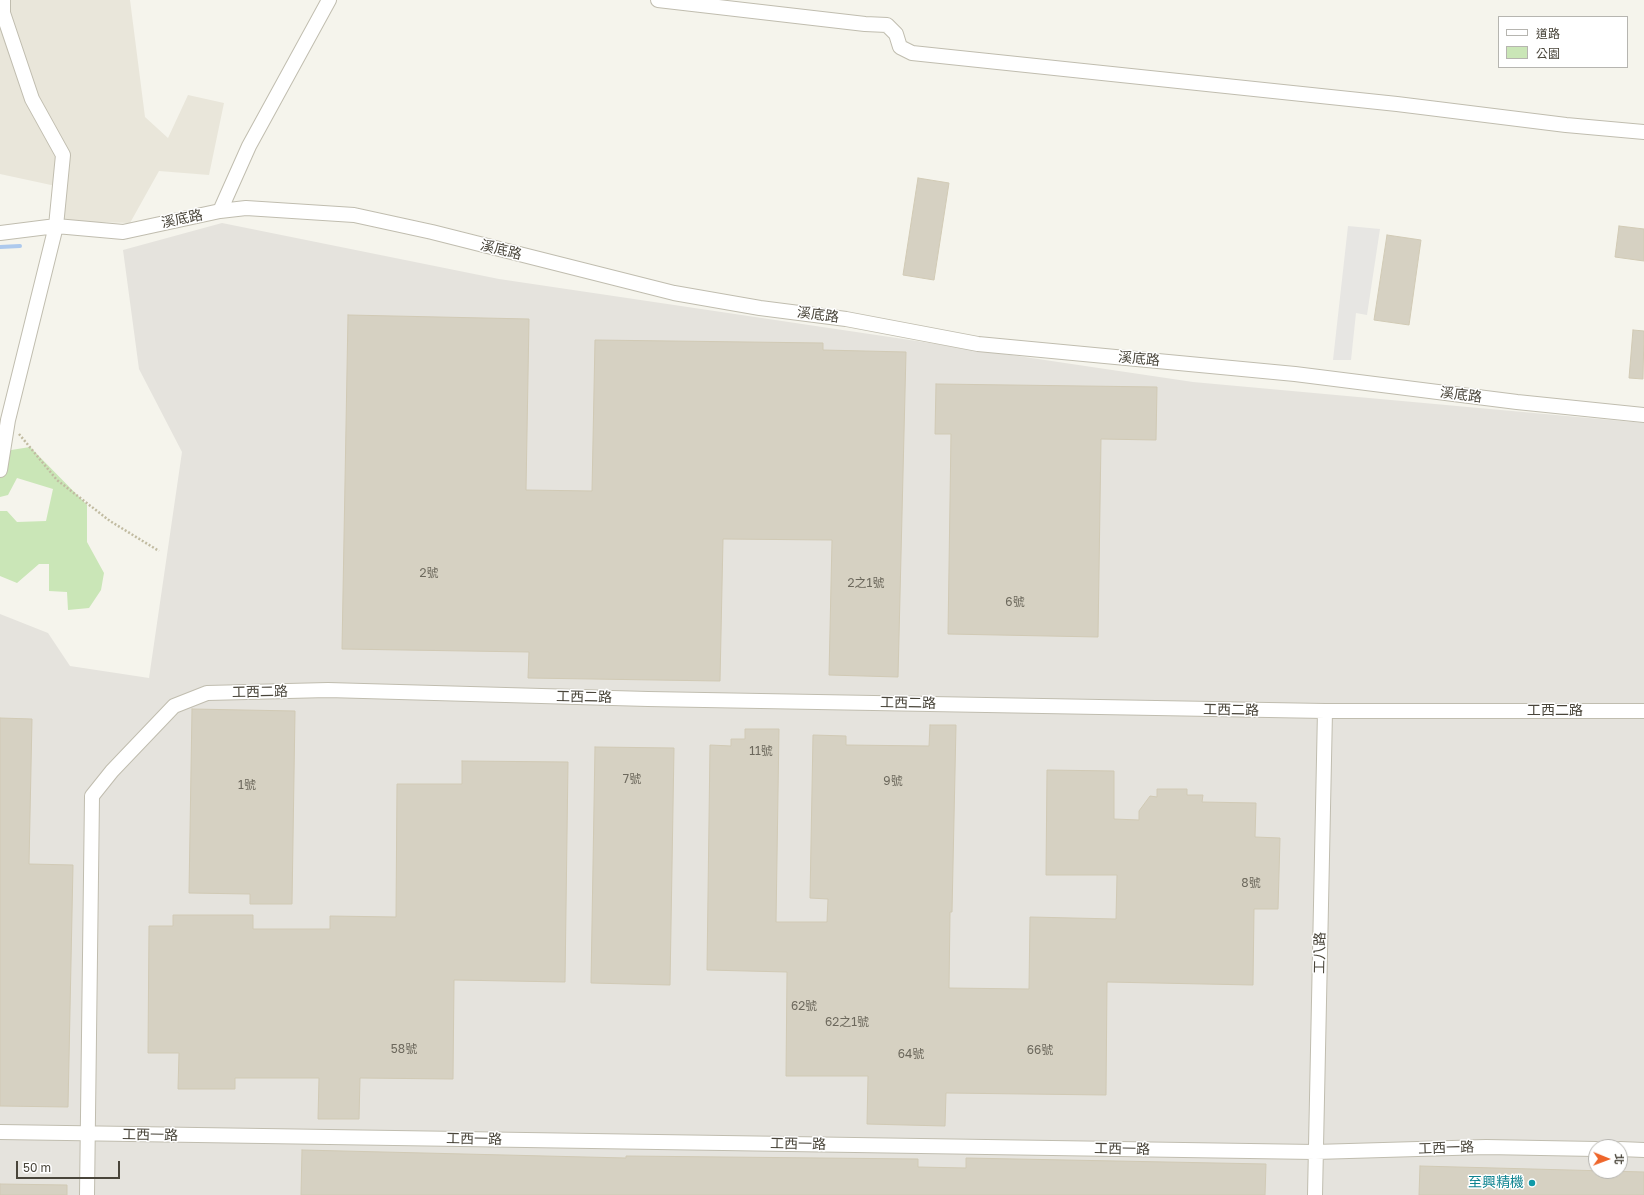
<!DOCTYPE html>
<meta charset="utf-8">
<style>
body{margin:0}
#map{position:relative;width:1644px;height:1195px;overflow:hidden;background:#f5f4ec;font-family:"Golos Text","Noto Sans TC",sans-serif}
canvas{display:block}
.legend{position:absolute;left:1498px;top:16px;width:130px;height:52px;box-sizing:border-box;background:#fff;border:1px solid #b6b5b0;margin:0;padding:5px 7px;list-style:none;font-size:12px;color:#49453a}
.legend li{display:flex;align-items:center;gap:8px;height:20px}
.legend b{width:20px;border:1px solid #b6b5b0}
.north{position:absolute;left:1588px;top:1139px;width:40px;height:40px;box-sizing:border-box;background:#fff;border:1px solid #b6b5b0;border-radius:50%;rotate:91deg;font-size:11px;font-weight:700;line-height:16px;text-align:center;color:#49453a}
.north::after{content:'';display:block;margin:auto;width:14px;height:18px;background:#ee652a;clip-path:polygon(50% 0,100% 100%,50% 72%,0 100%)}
.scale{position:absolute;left:16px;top:1161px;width:104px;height:18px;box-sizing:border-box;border:2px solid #49453a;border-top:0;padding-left:5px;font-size:12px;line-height:14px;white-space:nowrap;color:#49453a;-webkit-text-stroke:3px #fff;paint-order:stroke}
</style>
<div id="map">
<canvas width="1644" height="1195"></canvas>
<ul class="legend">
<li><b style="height:5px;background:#fff"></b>道路</li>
<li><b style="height:11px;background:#cae6b7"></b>公園</li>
</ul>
<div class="north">北</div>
<div class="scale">50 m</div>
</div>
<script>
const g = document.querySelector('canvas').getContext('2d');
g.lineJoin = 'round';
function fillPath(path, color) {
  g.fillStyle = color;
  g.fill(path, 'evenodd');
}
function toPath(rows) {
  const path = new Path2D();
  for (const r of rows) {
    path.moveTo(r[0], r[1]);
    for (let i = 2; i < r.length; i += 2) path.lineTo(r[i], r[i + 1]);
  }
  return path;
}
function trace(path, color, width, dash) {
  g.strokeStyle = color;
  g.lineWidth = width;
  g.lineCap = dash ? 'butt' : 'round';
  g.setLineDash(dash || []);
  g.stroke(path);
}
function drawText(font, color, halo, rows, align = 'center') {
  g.font = font + ' "Golos Text","Noto Sans TC",sans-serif';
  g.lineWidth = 3;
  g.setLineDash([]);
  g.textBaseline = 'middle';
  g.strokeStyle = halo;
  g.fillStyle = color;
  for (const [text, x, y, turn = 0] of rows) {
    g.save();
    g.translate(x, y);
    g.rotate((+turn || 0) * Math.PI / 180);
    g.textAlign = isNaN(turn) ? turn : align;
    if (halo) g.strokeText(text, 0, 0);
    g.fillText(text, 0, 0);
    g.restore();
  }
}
fillPath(toPath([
 [0,0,130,0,145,117,168,138,188,95,224,103,209,175,159,171,130,223,60,221,65,188,0,174]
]), '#e9e6da');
fillPath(toPath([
 [222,223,499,279,1193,382,1644,423,1644,1195,0,1195,0,614,48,633,70,666,149,678,182,452,139,369,123,250],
 [1596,1147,1620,1147,1620,1171,1596,1171]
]), '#e5e3dd');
fillPath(toPath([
 [30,447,87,505,87,542,104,573,101,590,89,608,68,610,67,592,49,591,49,564,39,564,17,583,0,576,0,511,7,511,17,522,46,521,53,489,17,478,8,495,0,497,0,477,5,451]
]), '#cae6b7');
fillPath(toPath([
 [1348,226,1380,229,1367,315,1356,313,1351,360,1333,360]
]), '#e7e6e3');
trace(toPath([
 [0,247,20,246]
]), '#adc9ed', 4);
const building = toPath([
 [918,178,949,183,934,280,903,275,918,178],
 [1619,226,1644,229,1644,261,1615,257,1619,226],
 [1387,235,1421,240,1409,325,1374,320,1387,235],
 [348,315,529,319,526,490,592,491,595,340,823,343,823,350,906,352,898,677,829,675,832,540,723,539,720,681,528,678,529,652,342,649,348,315],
 [1633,330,1644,331,1643,379,1629,378,1633,330],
 [936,384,1157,387,1156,440,1101,439,1098,637,948,634,951,434,935,434,936,384],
 [192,709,295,711,292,904,250,904,250,894,189,893,192,709],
 [0,718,32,719,29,864,73,865,68,1107,0,1106,0,718],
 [930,725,956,725,952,912,950,912,949,988,1029,989,1030,917,1116,919,1117,875,1046,875,1047,770,1114,771,1114,819,1139,820,1139,811,1150,796,1157,797,1157,789,1187,789,1187,795,1203,795,1202,802,1256,803,1255,837,1280,838,1278,909,1254,909,1253,985,1107,982,1106,1095,946,1093,945,1126,867,1124,868,1076,786,1076,787,972,707,970,710,745,731,746,731,739,745,739,745,729,779,729,776,922,827,922,828,899,810,898,813,735,846,736,846,745,929,746,930,725],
 [595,747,674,748,670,985,591,983,595,747],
 [462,761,568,762,565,982,454,980,453,1079,360,1078,359,1119,318,1119,319,1078,235,1078,235,1089,178,1089,179,1053,148,1053,149,926,173,926,173,915,253,915,253,929,330,929,330,916,396,917,397,784,462,784,462,761],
 [302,1150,626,1158,626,1156,918,1159,918,1167,966,1168,966,1158,1266,1164,1265,1195,301,1195,302,1150],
 [1420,1166,1644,1172,1644,1195,1419,1195,1420,1166],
 [0,1184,67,1185,67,1195,0,1195,0,1184]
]);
fillPath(building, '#d6d1c2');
trace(building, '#d1cab5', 1);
const minor = toPath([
 [658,0,865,24,887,25,896,34,900,47,912,53,1397,104,1566,125,1644,132],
 [220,211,249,146,329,0],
 [0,233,56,226,123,232,220,211,246,208,354,215,432,232,674,293,760,308,846,319,978,344,1295,374,1517,402,1644,415],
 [0,470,8,420,56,226,63,155,32,99,3,13,3,0],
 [0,1132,1315,1152,1486,1147,1596,1149],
 [1620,1149,1644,1150],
 [87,1195,92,796,112,771,174,706,207,693,328,690,648,699,1325,711,1644,711],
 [1315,1195,1325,711]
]);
trace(minor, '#c0bdaf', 16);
trace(toPath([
 [19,434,57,480,110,521,159,551]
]), '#c1bba1', 2.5, [2, 2]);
trace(minor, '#fff', 14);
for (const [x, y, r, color] of [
 [1532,1183,4,"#0f9aa8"]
]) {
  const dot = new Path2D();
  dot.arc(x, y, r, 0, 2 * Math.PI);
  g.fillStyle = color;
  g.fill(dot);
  trace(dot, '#fff', 1.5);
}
drawText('12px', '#6c685c', null, [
 ["2號",429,573],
 ["2之1號",866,583],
 ["6號",1015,602],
 ["11號",761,751],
 ["7號",632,779],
 ["9號",893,781],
 ["1號",247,785],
 ["8號",1251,883],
 ["62號",804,1006],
 ["62之1號",847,1022],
 ["58號",404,1049],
 ["66號",1040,1050],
 ["64號",911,1054]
]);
drawText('14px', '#49453a', '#fff', [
 ["溪底路",182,219,-12],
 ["溪底路",501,250,14],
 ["溪底路",818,315,7],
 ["溪底路",1139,359,5],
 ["溪底路",1461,395,7],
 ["工西二路",260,692,-1],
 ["工西二路",584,697,1],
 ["工西二路",908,703,1],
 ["工西二路",1231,710,1],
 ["工西二路",1555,711],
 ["工八路",1320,953,-89],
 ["工西一路",150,1135,1],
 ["工西一路",474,1139,1],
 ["工西一路",798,1144,1],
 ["工西一路",1446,1148,-2],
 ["工西一路",1122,1149,1]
]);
drawText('14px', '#0d838f', '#fff', [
 ["至興精機",1524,1183]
], 'right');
</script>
